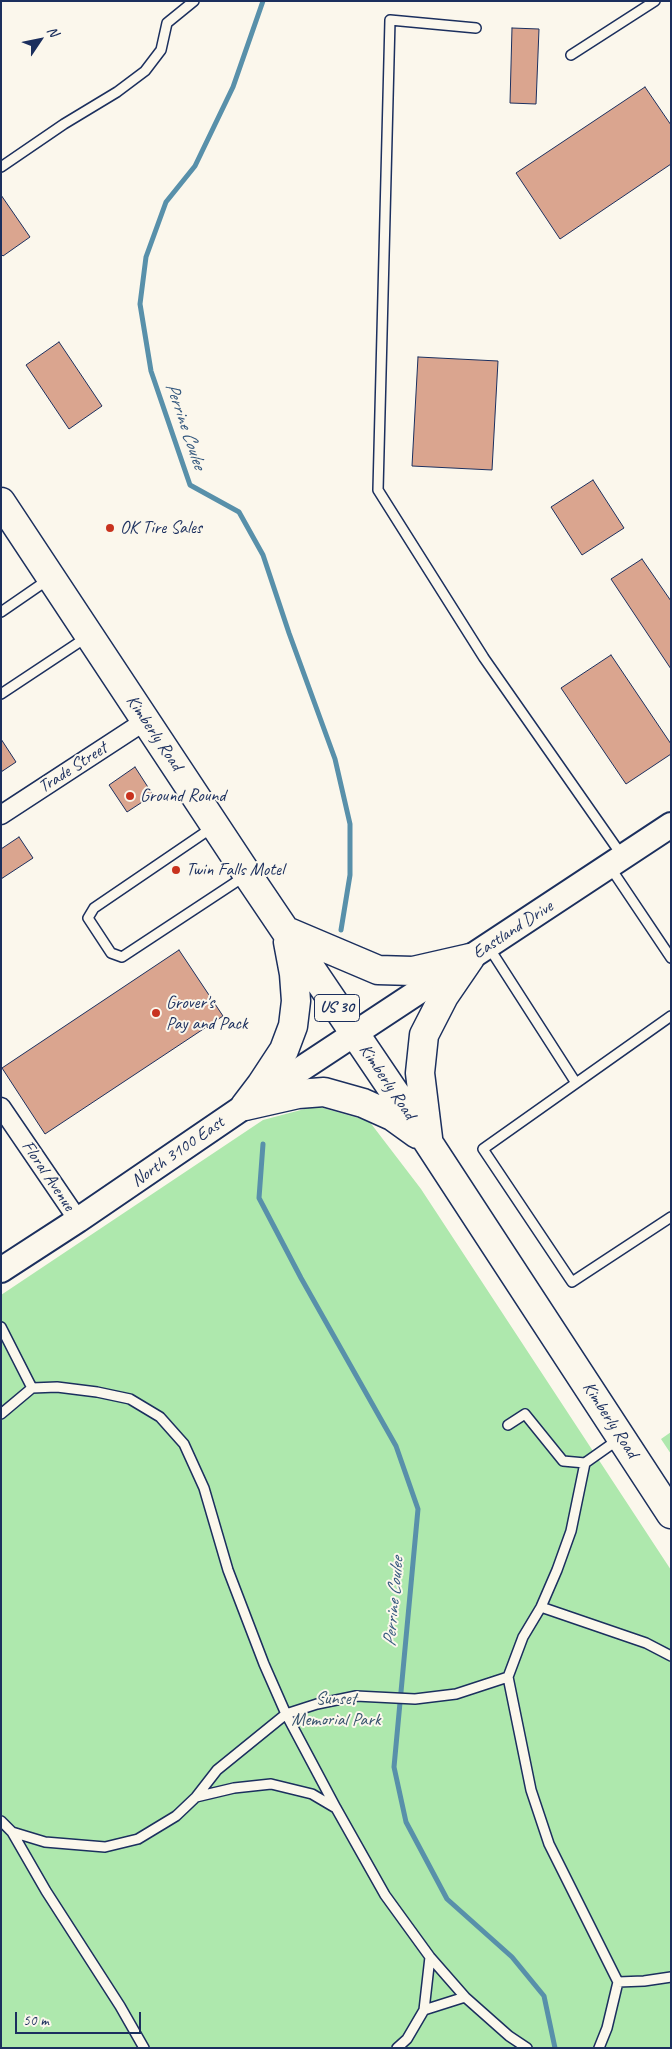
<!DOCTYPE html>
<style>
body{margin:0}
#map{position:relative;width:672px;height:2049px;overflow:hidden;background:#fbf7ec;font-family:Caveat,sans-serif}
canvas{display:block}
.frame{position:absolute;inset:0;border:2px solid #1b2f5e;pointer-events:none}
.north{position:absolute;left:15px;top:15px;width:50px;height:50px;-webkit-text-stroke:4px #fbf7ec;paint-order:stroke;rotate:56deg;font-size:14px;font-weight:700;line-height:20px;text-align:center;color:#1b2f5e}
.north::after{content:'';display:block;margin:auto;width:18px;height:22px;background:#1b2f5e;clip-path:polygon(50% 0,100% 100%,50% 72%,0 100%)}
.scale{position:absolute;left:15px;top:2012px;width:126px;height:22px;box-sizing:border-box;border:2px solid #1b2f5e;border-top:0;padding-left:6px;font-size:15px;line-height:18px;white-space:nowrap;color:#1b2f5e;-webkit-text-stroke:4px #fbf7ec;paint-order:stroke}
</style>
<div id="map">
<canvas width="672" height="2049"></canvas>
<div class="frame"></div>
<div class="north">N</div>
<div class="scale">50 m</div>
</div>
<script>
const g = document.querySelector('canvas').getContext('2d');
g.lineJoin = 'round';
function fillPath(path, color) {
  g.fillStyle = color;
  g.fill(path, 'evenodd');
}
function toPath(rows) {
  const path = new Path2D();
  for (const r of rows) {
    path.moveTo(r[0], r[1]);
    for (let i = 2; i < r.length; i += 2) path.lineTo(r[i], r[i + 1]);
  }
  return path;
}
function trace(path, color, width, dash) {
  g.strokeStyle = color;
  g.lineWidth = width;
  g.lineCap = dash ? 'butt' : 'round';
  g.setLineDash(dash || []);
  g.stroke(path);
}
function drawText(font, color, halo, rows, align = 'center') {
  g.font = font + ' Caveat,sans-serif';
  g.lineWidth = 4;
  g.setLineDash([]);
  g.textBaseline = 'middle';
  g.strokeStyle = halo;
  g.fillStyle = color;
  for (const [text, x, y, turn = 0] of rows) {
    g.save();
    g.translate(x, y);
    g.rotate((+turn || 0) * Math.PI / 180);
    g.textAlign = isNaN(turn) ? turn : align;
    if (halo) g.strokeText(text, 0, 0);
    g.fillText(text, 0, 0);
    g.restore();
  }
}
fillPath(toPath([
 [316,1106,369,1121,421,1189,671,1570,671,2048,1,2048,1,1295,263,1120],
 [671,1432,671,1454,661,1439]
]), '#aee8ad');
trace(toPath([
 [263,1,233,87,195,166,166,202,146,257,140,304,151,371,190,485,239,512,263,555,289,633,335,759,350,824,350,875,341,930],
 [263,1144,259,1198,301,1278,396,1446,418,1509,394,1767,406,1822,447,1899,512,1957,544,1996,555,2048]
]), '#5890aa', 5);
const building = toPath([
 [512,28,539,29,536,104,510,103,512,28],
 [645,87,671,125,671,164,560,239,516,173,645,87],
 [1,195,30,237,3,256,1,254,1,195],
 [59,342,102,406,69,429,26,365,59,342],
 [418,357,498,361,492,470,412,466,418,357],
 [593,480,624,528,582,555,551,507,593,480],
 [642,559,671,601,671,669,611,579,642,559],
 [611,655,671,744,671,754,626,784,561,688,611,655],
 [1,739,16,762,1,772,1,739],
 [135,767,153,795,127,812,109,785,135,767],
 [19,837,33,858,1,879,1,849,19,837],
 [179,950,223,1016,45,1134,2,1068,179,950]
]);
fillPath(building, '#daa58f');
trace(building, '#1b2f5e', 1);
const service = toPath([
 [476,28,390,20,378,490,484,658,623,857],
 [571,55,655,1],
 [1,167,64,124,117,92,145,71,161,50,167,23,194,1],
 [1,612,49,579],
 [1,694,87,637],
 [213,827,94,908,88,918,111,953,122,957,245,876],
 [610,867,671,958],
 [488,946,576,1083],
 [671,1016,483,1149,572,1282,671,1217],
 [1,1327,32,1388],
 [1,1414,32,1388,57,1387,97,1392,130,1399,160,1417,184,1444,204,1488,228,1570,264,1664,286,1714,317,1704,356,1696,415,1699,456,1694,508,1677],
 [508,1425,525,1414,563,1461,585,1463],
 [541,1607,646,1643,671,1656],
 [196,1797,234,1788,271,1784,312,1794,334,1807],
 [1,1821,12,1832,46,1891,120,2006,144,2048],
 [12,1832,45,1842,105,1847,138,1839,176,1816,196,1797,217,1770,286,1714,336,1808,385,1895,430,1957,465,1997,509,2036,527,2048],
 [618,1982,549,1844,531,1790,508,1677,523,1637,541,1607,557,1570,571,1531,585,1463,619,1439],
 [424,2010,465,1997],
 [397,2048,407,2039,424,2010,430,1957],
 [599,2048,607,2028,618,1982,644,1981,671,1977]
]);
const minor = toPath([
 [1,815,145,721],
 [1,1107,78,1220]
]);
const secondary = toPath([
 [1,1270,78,1220,245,1106,671,825]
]);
const primary = toPath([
 [1,502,247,874,428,1142,671,1514],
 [286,931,378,970,413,971,470,958],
 [245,1106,298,1094,324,1092,363,1103,392,1116,417,1134],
 [245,1106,261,1085,284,1050,293,1026,296,1001,294,974,288,942],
 [428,1138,420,1073,424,1035,444,996,470,958]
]);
trace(service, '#1b2f5e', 12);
trace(minor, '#1b2f5e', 21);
trace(secondary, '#1b2f5e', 28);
trace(primary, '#1b2f5e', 31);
trace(service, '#fbf7ec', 9);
trace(minor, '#fbf7ec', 18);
trace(secondary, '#fbf7ec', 24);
trace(primary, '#fbf7ec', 28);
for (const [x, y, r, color] of [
 [110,528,5,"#c8321e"],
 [130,796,5,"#c8321e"],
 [176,870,5,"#c8321e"],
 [156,1013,5,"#c8321e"]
]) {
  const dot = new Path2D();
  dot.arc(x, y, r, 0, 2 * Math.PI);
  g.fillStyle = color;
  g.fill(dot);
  trace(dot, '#fbf7ec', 2);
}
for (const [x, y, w] of [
 [337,1008,45]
]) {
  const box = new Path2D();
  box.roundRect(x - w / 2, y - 13.5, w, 27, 4);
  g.fillStyle = '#fbf7ec';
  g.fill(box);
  trace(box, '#1b2f5e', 1);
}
drawText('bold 16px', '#1b2f5e', null, [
 ["US 30",337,1008]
]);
drawText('18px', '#1b2f5e', '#fbf7ec', [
 ["OK Tire Sales",120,528],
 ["Ground Round",140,796],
 ["Twin Falls Motel",186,870],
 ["Grover's",166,1003],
 ["Pay and Pack",166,1024]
], 'left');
drawText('18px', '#1b2f5e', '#fbf7ec', [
 ["Kimberly Road",154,733,56],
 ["Trade Street",73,768,-33],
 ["Eastland Drive",513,930,-33],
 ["Kimberly Road",387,1082,56],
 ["North 3100 East",178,1152,-35],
 ["Floral Avenue",48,1176,56],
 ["Kimberly Road",610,1420,57]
]);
drawText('18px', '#38546e', '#fbf7ec', [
 ["Sunset",336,1699],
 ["Memorial Park",336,1720]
]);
drawText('italic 19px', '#34587e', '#fbf7ec', [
 ["Perrine Coulee",185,426,71],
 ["Perrine Coulee",394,1602,-85]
]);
</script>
